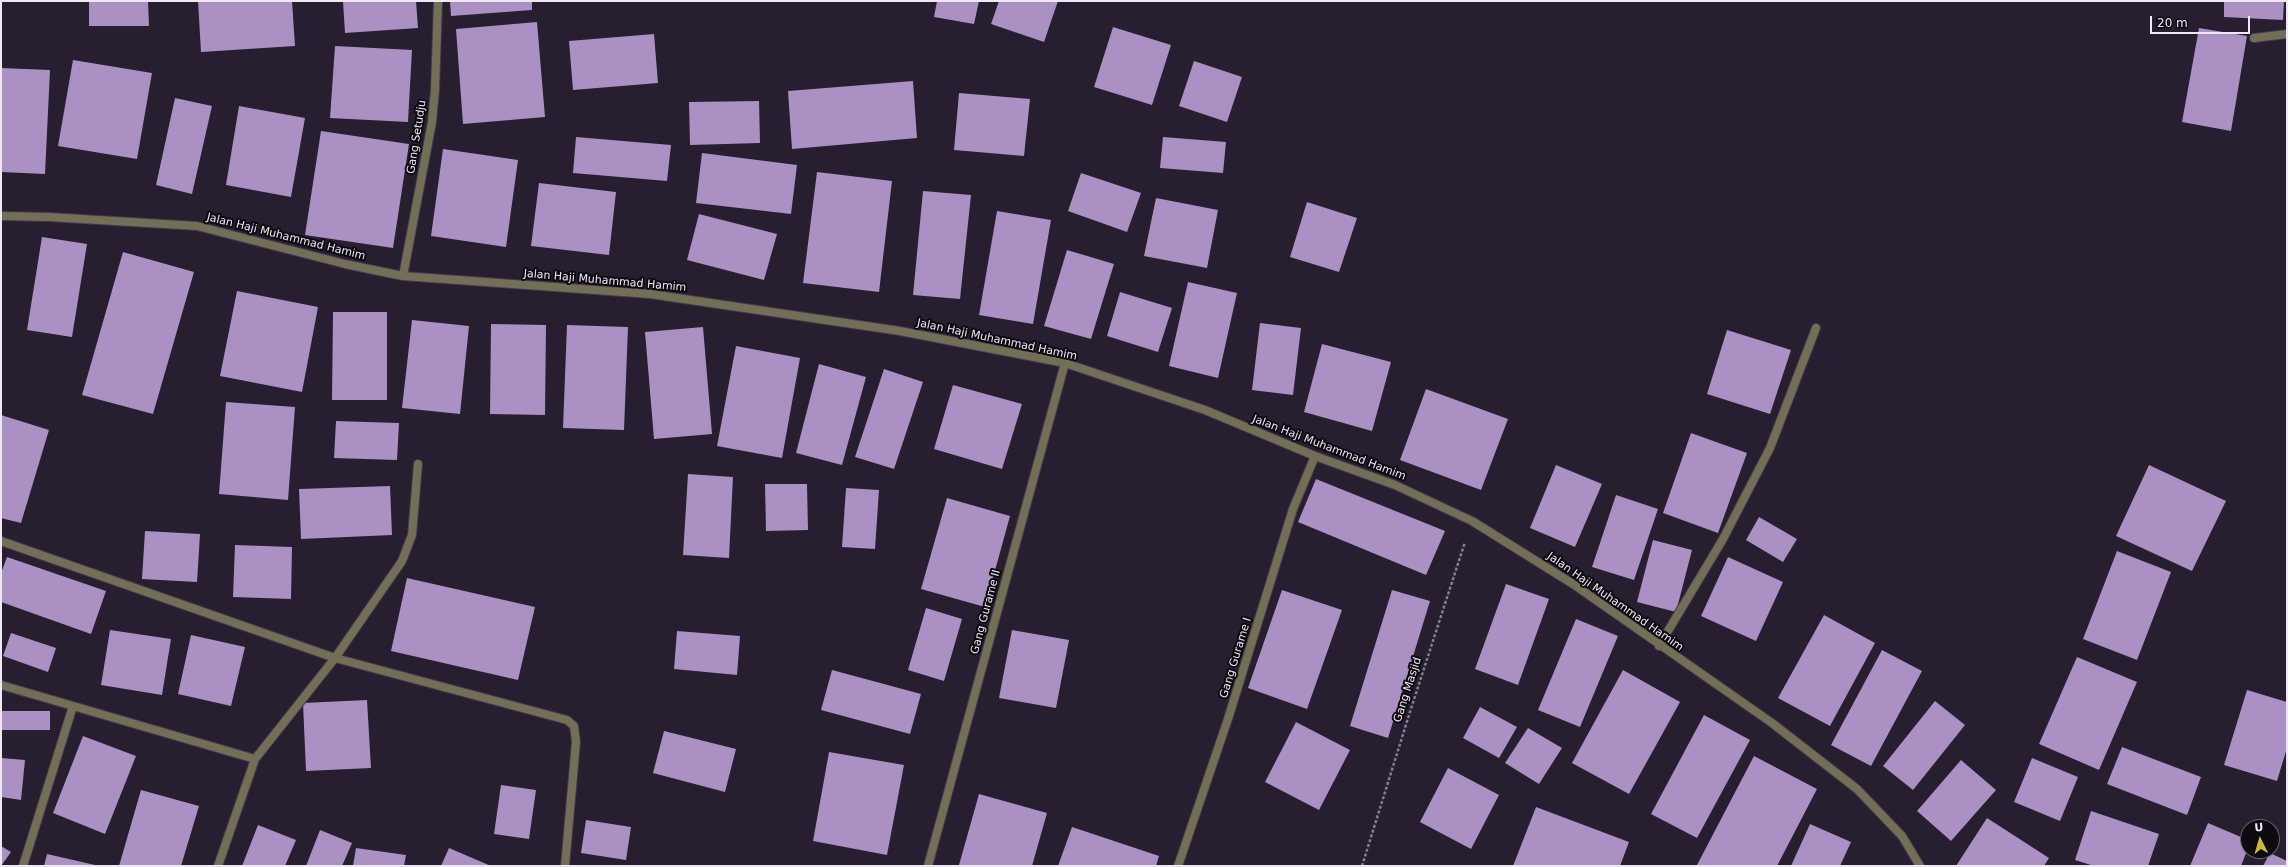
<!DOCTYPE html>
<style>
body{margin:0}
#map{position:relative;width:2288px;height:867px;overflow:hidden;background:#271e30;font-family:"DejaVu Sans",sans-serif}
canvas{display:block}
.frame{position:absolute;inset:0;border:2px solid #eee8f4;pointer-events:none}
.north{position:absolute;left:2240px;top:819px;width:40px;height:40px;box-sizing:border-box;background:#0e0a12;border:1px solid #68636c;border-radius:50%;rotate:355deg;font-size:11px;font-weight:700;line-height:16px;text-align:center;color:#eee8f4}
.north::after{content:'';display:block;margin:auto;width:14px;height:18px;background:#cdb938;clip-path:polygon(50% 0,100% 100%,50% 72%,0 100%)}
.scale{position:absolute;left:2150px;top:16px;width:100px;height:18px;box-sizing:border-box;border:2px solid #eee8f4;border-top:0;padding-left:5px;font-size:12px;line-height:14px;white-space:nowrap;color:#eee8f4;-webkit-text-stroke:3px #0e0a12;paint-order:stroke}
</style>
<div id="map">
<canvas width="2288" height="867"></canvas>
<div class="frame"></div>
<div class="north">U</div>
<div class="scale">20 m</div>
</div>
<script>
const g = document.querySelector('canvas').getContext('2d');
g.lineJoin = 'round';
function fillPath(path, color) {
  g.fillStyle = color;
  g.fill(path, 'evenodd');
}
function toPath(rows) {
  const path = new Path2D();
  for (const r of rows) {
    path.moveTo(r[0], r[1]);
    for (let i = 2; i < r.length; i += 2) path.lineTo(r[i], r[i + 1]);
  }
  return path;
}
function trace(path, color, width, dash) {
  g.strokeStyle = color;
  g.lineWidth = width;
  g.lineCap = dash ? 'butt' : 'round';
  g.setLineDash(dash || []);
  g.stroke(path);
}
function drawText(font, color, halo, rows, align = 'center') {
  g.font = font + ' "DejaVu Sans",sans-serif';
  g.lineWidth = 4;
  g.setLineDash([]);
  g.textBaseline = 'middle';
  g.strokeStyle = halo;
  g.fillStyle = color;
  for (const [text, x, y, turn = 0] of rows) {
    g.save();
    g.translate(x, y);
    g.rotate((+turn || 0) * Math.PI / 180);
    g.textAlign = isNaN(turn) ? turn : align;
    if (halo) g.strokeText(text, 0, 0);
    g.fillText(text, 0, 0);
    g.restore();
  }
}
fillPath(toPath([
 [89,1,148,1,149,26,89,26],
 [198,1,292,1,295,46,201,52],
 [343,1,416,1,418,28,345,33],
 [450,1,532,1,532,10,451,16],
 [937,1,979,1,974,24,934,17],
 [999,1,1058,1,1044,42,991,24],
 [2224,1,2284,1,2283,20,2224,17],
 [537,22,545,117,463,124,456,29],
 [1113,27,1171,45,1152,105,1094,87],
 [2199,28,2247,36,2231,131,2182,122],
 [654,34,658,83,573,90,569,41],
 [335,46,412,50,408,122,330,118],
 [73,60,152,73,137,159,58,146],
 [1194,61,1242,77,1227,122,1179,106],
 [1,68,50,70,45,174,1,172],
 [913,81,917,138,792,149,788,91],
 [959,93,1030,99,1024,156,954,150],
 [175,98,212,106,192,194,156,185],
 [759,101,760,143,690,145,689,102],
 [239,106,305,118,291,197,226,185],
 [321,131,409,144,393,248,305,235],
 [576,137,671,145,667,181,573,173],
 [1163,137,1226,142,1223,173,1160,168],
 [443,149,518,160,506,247,431,236],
 [702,153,797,165,791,214,696,203],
 [817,172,892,181,879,292,803,283],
 [1081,173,1141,193,1127,232,1068,211],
 [539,183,616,192,609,255,531,246],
 [923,191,971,195,960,299,913,295],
 [1156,198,1218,210,1207,268,1144,256],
 [1307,202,1357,218,1339,272,1290,257],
 [997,211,1051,220,1033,324,979,315],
 [699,214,777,234,764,280,687,260],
 [42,237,87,244,72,337,27,330],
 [1067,250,1114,264,1091,339,1044,326],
 [123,252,194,272,153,414,82,395],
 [1188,282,1237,293,1218,378,1169,366],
 [237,291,318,307,302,392,220,376],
 [1120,292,1172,308,1158,352,1107,336],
 [333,312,387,312,387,400,332,400],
 [412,320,469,326,460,414,402,408],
 [1260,323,1301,328,1293,395,1252,390],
 [491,324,546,325,545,415,490,414],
 [567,325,628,327,624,430,563,428],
 [703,327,712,434,654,439,645,332],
 [1727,330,1791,350,1770,414,1707,394],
 [1322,344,1391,362,1372,431,1304,412],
 [736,346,800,358,782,458,717,446],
 [819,364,866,377,842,465,796,453],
 [884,369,923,382,894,469,855,457],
 [953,385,1022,404,1002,469,934,449],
 [1426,389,1508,419,1481,490,1400,460],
 [226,402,295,407,288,500,219,494],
 [1,415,49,430,21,523,1,518],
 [336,421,399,423,397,460,334,458],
 [1691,433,1747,453,1718,533,1663,513],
 [1556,465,1602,484,1575,547,1530,528],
 [2149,465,2226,501,2192,571,2116,536],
 [688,474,733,477,729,558,683,555],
 [1316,479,1445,531,1426,575,1298,522],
 [765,484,807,484,808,530,766,531],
 [390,486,392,535,301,539,299,489],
 [846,488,879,490,875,549,842,547],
 [1616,495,1658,509,1634,580,1592,567],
 [947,498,1010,516,985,607,921,589],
 [1759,517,1797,539,1783,562,1746,540],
 [145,531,200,534,197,582,142,579],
 [1653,540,1692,550,1676,612,1637,602],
 [235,545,292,547,291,599,233,597],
 [2117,551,2171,572,2137,660,2083,639],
 [7,557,106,591,91,634,1,602,1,573],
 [1728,557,1783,582,1756,641,1701,616],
 [407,578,535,607,518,680,391,651],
 [1506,584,1549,599,1518,685,1475,669],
 [1282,590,1342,610,1307,709,1248,688],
 [1392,590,1430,601,1388,738,1350,726],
 [926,608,962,619,944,681,908,670],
 [1824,615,1875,643,1830,726,1778,698],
 [1576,619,1618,636,1580,727,1538,710],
 [110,630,171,639,162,695,101,685],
 [1012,630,1069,640,1056,708,999,698],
 [677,631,740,636,737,675,674,669],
 [11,633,56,648,48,672,3,656],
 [191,635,245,647,231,706,178,694],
 [1882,650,1922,671,1871,766,1831,745],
 [2077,657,2137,682,2099,770,2039,744],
 [832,670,921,694,910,734,821,710],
 [1623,670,1680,702,1629,794,1572,763],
 [2247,690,2287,702,2287,748,2277,781,2224,765],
 [367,700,371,768,306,771,303,703],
 [1935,701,1965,725,1913,790,1883,766],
 [1480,707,1517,727,1499,758,1463,738],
 [1,711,50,711,50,730,1,730],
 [1704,715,1750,740,1697,838,1651,814],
 [1296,722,1350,750,1319,810,1265,782],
 [1528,728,1562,748,1539,784,1505,763],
 [664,731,736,749,725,792,653,773],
 [83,736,136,756,105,834,53,813],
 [2122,747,2201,777,2187,815,2107,784],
 [829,752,904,765,887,855,813,841],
 [1754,756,1817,789,1777,866,1699,866,1697,865],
 [1,758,25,760,21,800,1,797],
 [2032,758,2078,777,2060,821,2014,802],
 [1961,760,1996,790,1951,841,1917,811],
 [1448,768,1499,795,1471,849,1420,822],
 [501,785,536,790,529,839,494,834],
 [141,790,199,806,181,866,119,866],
 [979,794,1047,813,1032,866,959,865],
 [1536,807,1629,842,1620,866,1513,866],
 [2091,811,2159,834,2148,866,2094,866,2075,860],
 [1987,818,2049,858,2044,866,1956,866],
 [586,820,631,827,626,860,581,853],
 [2208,823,2248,840,2248,848,2241,866,2190,866],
 [1810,824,1851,842,1840,866,1791,866],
 [258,825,296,840,285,866,242,866],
 [1072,827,1159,856,1156,866,1058,866],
 [320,830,352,843,342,866,306,866],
 [1,846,11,852,1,866],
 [356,848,406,855,404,866,353,866],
 [449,848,491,866,441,866],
 [2270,853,2287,861,2287,866,2263,866],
 [47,854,95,865,95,866,44,866]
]), '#aa90c3');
const lane = toPath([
 [1,541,335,658,402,561,412,535,418,464],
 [1,685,255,759,335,658,567,720,574,726,576,742,565,866],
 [23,866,73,706],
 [218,866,255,759]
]);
const street = toPath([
 [2254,38,2287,34],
 [1,216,49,217,197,226,345,264,403,276,650,294,900,331,1065,363,1205,410,1315,456,1395,485,1472,521,1573,584,1772,723,1857,789,1902,836,1920,866],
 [403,276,432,122,435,90,438,1],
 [1659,646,1723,539,1770,448,1816,328],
 [928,866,1065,363],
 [1178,866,1228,719,1293,509,1315,456]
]);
trace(lane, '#433a4b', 10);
trace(street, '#433a4b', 10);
trace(toPath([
 [1362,866,1409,715,1465,542]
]), '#867e8d', 2.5, [3, 2]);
trace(lane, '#736f57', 8);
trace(street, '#736f57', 8);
drawText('11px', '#eee8f4', '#0e0a12', [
 ["Gang Setudju",417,137,-81],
 ["Jalan Haji Muhammad Hamim",286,237,14],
 ["Jalan Haji Muhammad Hamim",605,281,5],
 ["Jalan Haji Muhammad Hamim",997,340,12],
 ["Jalan Haji Muhammad Hamim",1329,448,21],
 ["Jalan Haji Muhammad Hamim",1615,602,35],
 ["Gang Gurame II",986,612,-75],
 ["Gang Gurame I",1236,658,-73],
 ["Gang Masjid",1408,690,-72]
]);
</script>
